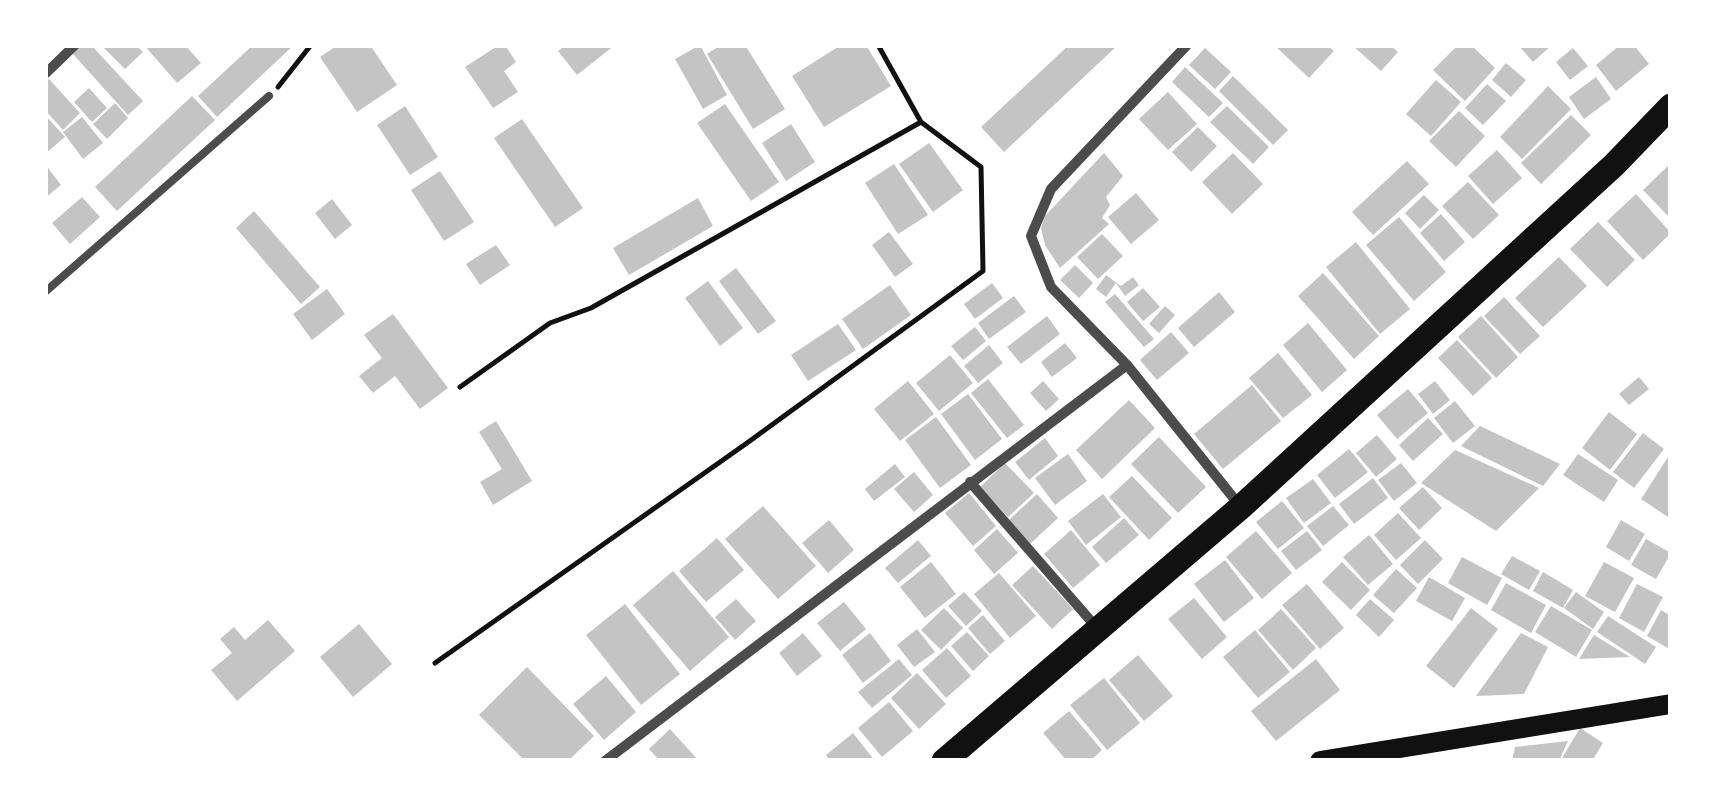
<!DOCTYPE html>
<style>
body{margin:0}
#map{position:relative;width:1716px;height:806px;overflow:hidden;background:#fff;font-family:Mulish,sans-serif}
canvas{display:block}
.frame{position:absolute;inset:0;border:48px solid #fff;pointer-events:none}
</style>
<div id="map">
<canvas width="1716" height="806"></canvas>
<div class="frame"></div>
</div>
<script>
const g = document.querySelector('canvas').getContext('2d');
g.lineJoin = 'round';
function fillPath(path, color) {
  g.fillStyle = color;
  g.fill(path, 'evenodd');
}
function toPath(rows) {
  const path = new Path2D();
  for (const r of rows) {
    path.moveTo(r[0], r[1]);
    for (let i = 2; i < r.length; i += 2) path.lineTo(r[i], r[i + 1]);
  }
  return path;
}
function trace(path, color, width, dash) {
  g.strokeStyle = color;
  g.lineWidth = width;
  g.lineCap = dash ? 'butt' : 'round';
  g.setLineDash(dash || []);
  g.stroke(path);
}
fillPath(toPath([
 [81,45,91,45,143,101,128,115,72,53],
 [101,45,136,45,143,52,125,69],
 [144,45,185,45,201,63,177,83],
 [253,45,294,45,217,117,198,96],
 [338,45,370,45,397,85,357,112,320,57],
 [499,45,505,45,516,62,504,71,518,92,493,108,465,67],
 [566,45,615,45,577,75,558,51],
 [700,45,727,95,703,109,675,59],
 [721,45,745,45,785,109,753,129,707,54],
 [841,45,866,45,891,86,824,127,792,76],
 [1069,45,1118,45,1004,152,981,127],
 [1274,45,1327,45,1334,51,1309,78],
 [1352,45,1390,45,1398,52,1381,71],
 [1458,45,1471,45,1495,68,1465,101,1433,70],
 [1518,45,1552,45,1533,62],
 [1620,45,1634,45,1649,64,1616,91,1596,65],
 [1205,48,1231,72,1215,89,1189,65],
 [1573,48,1588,66,1570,80,1556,62],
 [1506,63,1526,80,1511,97,1492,80],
 [1185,67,1223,103,1209,117,1172,82],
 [1233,76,1288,130,1273,145,1219,91],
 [1596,77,1611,99,1584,119,1569,97],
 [49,79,80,113,63,130,45,110,45,82],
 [1436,80,1461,102,1431,136,1406,114],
 [1487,84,1506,101,1483,125,1465,108],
 [1548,86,1571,109,1522,159,1500,137],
 [89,88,107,108,92,122,74,102],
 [1168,92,1197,124,1168,150,1139,119],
 [192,96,215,120,117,211,95,187],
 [115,103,128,118,107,139,93,124],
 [725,104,779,182,751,201,697,123],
 [405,106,438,157,410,175,377,125],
 [1227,106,1269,147,1253,164,1210,122],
 [1459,111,1485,136,1456,167,1429,141],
 [45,115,65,137,45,154],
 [1571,115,1591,135,1541,184,1521,163],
 [82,117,103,143,83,159,63,132],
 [522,119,583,208,555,227,494,138],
 [791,124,815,162,786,181,762,143],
 [1198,127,1217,146,1191,172,1172,152],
 [929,143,963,190,933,212,899,164],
 [1497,150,1522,178,1493,204,1468,176],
 [1104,153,1123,176,1106,197,1110,205,1102,218,1109,224,1060,268,1045,245,1041,228,1045,216],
 [1233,153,1263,184,1232,214,1202,182],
 [1407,161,1429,184,1373,235,1352,212],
 [1671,163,1671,219,1643,190],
 [45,164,61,185,45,198],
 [894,164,928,215,898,234,865,183],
 [440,171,474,222,444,241,411,190],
 [1468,182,1499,215,1473,239,1442,206],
 [1136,193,1159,220,1131,244,1108,217],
 [1636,194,1671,233,1643,260,1607,221],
 [1424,195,1439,210,1420,229,1405,213],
 [82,197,100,217,70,244,52,223],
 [698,198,713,226,629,275,613,248],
 [332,199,352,225,335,239,315,213],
 [254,211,320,287,301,304,236,228],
 [1441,214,1465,242,1444,261,1420,233],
 [1399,217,1446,272,1414,301,1366,245],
 [1598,222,1635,260,1607,287,1570,249],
 [889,232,913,264,895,277,872,245],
 [1102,234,1123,256,1098,279,1077,257],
 [1356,242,1410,309,1380,334,1326,267],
 [496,245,510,265,480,285,466,264],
 [1559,257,1587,286,1543,327,1515,298],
 [1075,265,1093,283,1079,298,1060,280],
 [736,268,776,321,758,334,719,281],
 [1323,273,1379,336,1354,359,1298,296],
 [1106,275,1121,286,1133,277,1139,285,1125,296,1116,283,1106,297,1096,289],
 [708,281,743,328,720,346,685,298],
 [992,283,1003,298,975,319,964,304],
 [890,285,911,315,863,349,842,319],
 [1143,288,1160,307,1143,321,1127,302],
 [327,289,345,314,312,340,293,314],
 [1219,292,1235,312,1194,347,1178,328],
 [1115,294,1154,339,1144,347,1105,302],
 [1014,296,1026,312,989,339,978,323],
 [1504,297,1540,336,1520,354,1484,316],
 [1165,306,1175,315,1159,333,1149,324],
 [393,314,448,388,420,409,395,376,373,393,359,376,382,358,364,335],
 [1047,316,1060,334,1021,364,1007,347],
 [1481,316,1518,357,1496,378,1458,337],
 [1308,323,1347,370,1322,392,1283,345],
 [838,324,856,350,808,381,791,355],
 [975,327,986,341,963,360,951,346],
 [1171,332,1189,353,1157,380,1140,360],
 [1457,340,1492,378,1473,396,1438,358],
 [1065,343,1077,358,1052,377,1041,362],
 [989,345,1003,363,978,383,964,366],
 [1278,353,1312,395,1283,418,1249,378],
 [950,355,973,383,939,411,916,383],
 [1639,377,1649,389,1629,405,1619,394],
 [988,379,1024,425,1007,438,971,393],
 [908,381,934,414,900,441,874,409],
 [1043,381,1059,399,1046,411,1030,393],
 [1435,381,1450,400,1433,414,1418,394],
 [1252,385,1281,421,1223,469,1194,434],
 [1408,389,1428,413,1397,439,1377,415],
 [968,394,1002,439,975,460,941,414],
 [1129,400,1155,428,1102,479,1076,450],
 [1455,401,1475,426,1453,443,1434,418],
 [1609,412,1637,434,1610,470,1582,448],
 [936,417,971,465,940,488,905,440],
 [1428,418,1443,434,1413,461,1399,445],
 [496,421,532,481,493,505,480,482,502,469,479,432],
 [1480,426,1560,464,1543,486,1461,446],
 [1643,433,1664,449,1634,488,1613,472],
 [1377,435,1397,459,1376,477,1356,453],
 [1159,437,1206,487,1178,513,1131,464],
 [1045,438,1058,456,1029,480,1015,462],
 [1349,449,1368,472,1335,498,1317,475],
 [1455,450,1539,488,1496,531,1421,483],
 [1068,454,1087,481,1055,505,1035,478],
 [1578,454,1618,480,1604,502,1563,475],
 [1668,457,1671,459,1671,519,1641,499],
 [1005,463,1034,493,1008,517,980,487],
 [1401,463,1417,483,1394,501,1378,480],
 [895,464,905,477,874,501,865,489],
 [914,472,933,495,914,512,894,489],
 [1132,476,1172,518,1149,540,1109,497],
 [1373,478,1388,498,1354,524,1339,504],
 [1313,479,1331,503,1304,523,1286,498],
 [1423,487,1442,508,1419,530,1399,508],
 [969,493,996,526,973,546,945,513],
 [1037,494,1058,518,1030,544,1009,520],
 [1103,494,1121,517,1086,545,1068,521],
 [1282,501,1304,528,1278,549,1256,522],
 [763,506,816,566,778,599,725,539],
 [1333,506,1349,525,1323,546,1307,526],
 [1398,513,1421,538,1396,560,1374,535],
 [1124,518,1139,535,1106,563,1092,547],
 [829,520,854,550,828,573,802,543],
 [1621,520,1645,534,1629,561,1606,547],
 [997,529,1018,553,994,574,974,550],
 [1071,530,1100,565,1073,588,1044,554],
 [1256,531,1292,573,1262,599,1226,557],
 [1307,531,1322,550,1296,570,1281,551],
 [1369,535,1393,564,1368,585,1343,557],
 [717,538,744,570,706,602,679,571],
 [1646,539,1671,553,1656,579,1631,565],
 [918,540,931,556,898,583,885,568],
 [1425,540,1443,559,1418,584,1400,565],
 [1512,556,1540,571,1529,590,1501,574],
 [1462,557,1502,578,1487,605,1448,583],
 [1225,560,1254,598,1224,622,1194,584],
 [931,562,956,594,925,618,900,587],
 [1342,562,1370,590,1351,610,1322,582],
 [1604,562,1634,578,1615,612,1585,596],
 [1033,566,1073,609,1052,629,1012,585],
 [1396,569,1417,588,1394,613,1373,595],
 [673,571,729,637,690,671,633,605],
 [1543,572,1573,590,1563,608,1533,591],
 [999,573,1036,616,1010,638,974,594],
 [1429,577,1465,598,1452,621,1416,601],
 [1506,583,1546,605,1531,633,1491,610],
 [1307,584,1344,628,1320,649,1282,605],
 [1637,584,1663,597,1644,632,1619,618],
 [964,592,982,611,966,626,948,606],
 [1576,592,1604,612,1593,629,1564,608],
 [1194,598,1227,637,1202,659,1168,619],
 [736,599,756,621,735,640,715,617],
 [1370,599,1394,620,1379,637,1356,615],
 [844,602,866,629,840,651,817,623],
 [625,604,680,674,641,705,586,635],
 [1551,606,1592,630,1576,657,1535,632],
 [944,608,963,628,941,650,921,630],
 [1471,608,1498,629,1454,688,1426,666],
 [1281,609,1316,648,1293,670,1258,630],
 [1661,610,1671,616,1671,650,1647,636],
 [983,615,1005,641,990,654,968,628],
 [1608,616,1656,647,1645,664,1597,632],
 [268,620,295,651,237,701,211,670,232,653,220,639,234,627,245,640],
 [359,624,392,664,353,697,320,657],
 [917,629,935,652,914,667,897,645],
 [1255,630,1290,672,1258,698,1223,657],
 [967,632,989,656,973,671,951,646],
 [803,633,822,656,797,676,779,653],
 [870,633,891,661,863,683,842,655],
 [1521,633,1548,647,1524,694,1476,696],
 [1594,635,1630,657,1579,659],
 [947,648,971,676,946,698,922,670],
 [1138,655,1173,696,1144,721,1109,680],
 [899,659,912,675,872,708,858,692],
 [1316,659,1340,690,1276,741,1251,711],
 [527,667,594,736,568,761,525,761,479,715],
 [917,673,946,704,919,729,891,698],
 [606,676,636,712,604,740,573,704],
 [1104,678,1140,723,1107,750,1070,705],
 [889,702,913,731,882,757,858,728],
 [1069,711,1102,750,1090,761,1067,761,1043,733],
 [1580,728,1603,743,1592,761,1566,761,1562,758],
 [670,729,699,761,660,761,649,749],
 [853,733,875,761,830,761,826,755],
 [1568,741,1559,761,1512,761,1515,747]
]), '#c4c4c4');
trace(toPath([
 [278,87,311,45],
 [460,387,550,323,591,308,921,122,878,45],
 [435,663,747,443,983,271,981,167,921,122]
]), '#111', 5);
trace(toPath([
 [45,292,269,96]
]), '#4c4c4c', 8);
trace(toPath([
 [1187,45,1051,189,1031,236,1051,287,1127,365,1240,506],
 [45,74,75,45],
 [970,482,1097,628],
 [605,761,1127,365]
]), '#4c4c4c', 10);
trace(toPath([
 [1320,761,1671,704]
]), '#111', 20);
trace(toPath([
 [944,761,1241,507,1614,165,1671,106]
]), '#111', 25);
</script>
